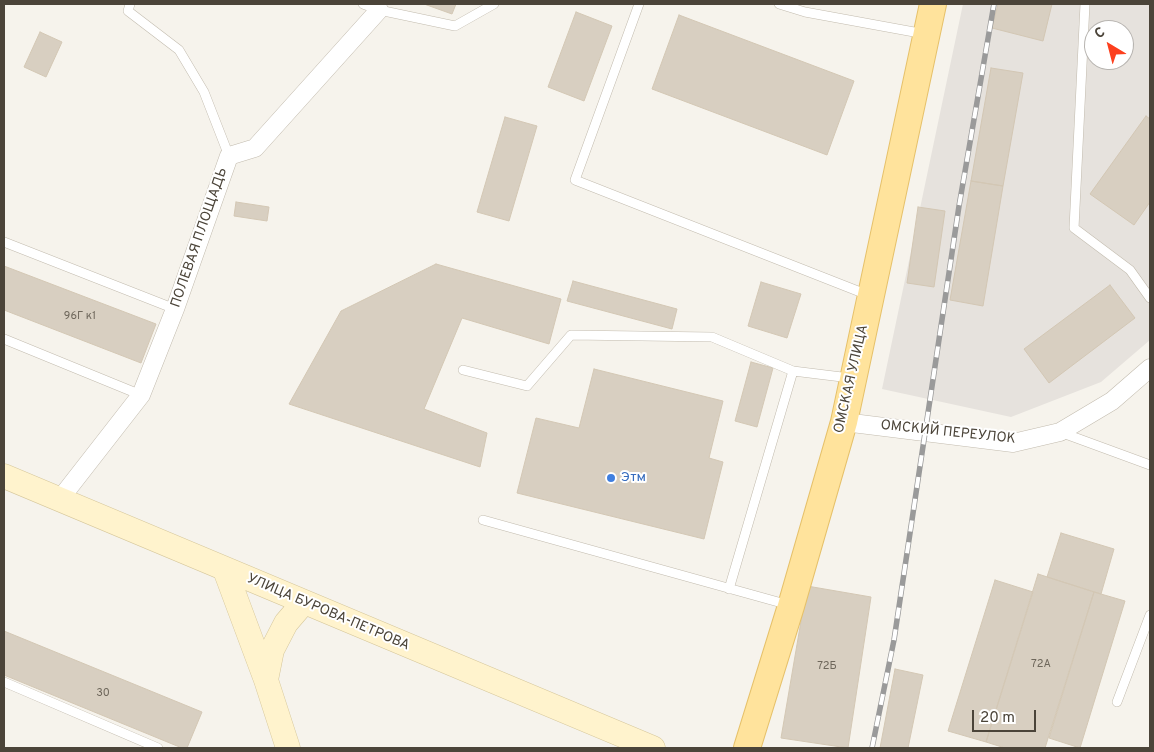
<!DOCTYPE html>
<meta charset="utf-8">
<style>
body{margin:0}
#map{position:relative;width:1154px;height:752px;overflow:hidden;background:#f6f3ec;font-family:Overpass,sans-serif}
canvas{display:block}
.frame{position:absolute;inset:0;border:5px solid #4b4439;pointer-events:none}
.north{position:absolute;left:1084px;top:20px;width:50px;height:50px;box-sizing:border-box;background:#fff;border:1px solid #b7b4b0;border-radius:50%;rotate:323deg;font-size:14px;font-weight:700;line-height:20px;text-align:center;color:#4b4439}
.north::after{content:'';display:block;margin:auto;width:18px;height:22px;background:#fc3f1d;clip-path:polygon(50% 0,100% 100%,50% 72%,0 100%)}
.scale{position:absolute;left:972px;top:710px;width:64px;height:22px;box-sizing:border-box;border:2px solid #4b4439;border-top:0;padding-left:6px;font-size:15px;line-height:18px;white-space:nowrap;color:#4b4439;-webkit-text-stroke:4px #fff;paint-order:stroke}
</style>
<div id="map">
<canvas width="1154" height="752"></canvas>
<div class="frame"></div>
<div class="north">С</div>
<div class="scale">20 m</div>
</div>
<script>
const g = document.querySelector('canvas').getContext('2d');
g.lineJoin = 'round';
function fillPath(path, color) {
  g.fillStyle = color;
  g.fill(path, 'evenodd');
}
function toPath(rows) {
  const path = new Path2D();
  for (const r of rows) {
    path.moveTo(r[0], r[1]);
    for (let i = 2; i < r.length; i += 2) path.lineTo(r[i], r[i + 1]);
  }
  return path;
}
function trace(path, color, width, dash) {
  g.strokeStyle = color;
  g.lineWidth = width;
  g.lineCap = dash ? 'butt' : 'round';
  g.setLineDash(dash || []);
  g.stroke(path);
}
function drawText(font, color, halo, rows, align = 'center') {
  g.font = font + ' Overpass,sans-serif';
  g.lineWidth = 4;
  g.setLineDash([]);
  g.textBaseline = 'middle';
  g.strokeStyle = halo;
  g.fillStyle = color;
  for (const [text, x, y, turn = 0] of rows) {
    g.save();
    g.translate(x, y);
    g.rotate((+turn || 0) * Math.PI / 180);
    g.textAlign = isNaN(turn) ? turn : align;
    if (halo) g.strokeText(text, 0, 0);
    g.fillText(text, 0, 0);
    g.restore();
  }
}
fillPath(toPath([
 [963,4,1150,4,1150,340,1101,382,1011,417,882,389],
 [1094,30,1124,30,1124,60,1094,60]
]), '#e6e2dd');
const building = toPath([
 [424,4,456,4,452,14,424,4],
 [998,4,1052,4,1043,41,992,28,998,4],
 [576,12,612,26,584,101,548,87,576,12],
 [679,15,854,81,827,155,652,89,679,15],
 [40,32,62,42,46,77,24,67,40,32],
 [991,68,1023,73,1003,186,971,181,991,68],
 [1146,116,1150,119,1150,202,1134,225,1090,194,1146,116],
 [505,117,537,126,509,221,477,212,505,117],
 [971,181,1003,186,983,306,950,300,971,181],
 [236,202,269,207,267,221,234,216,236,202],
 [918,207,945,211,934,287,907,283,918,207],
 [436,264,561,299,549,344,462,318,424,409,487,433,480,467,289,404,341,311,436,264],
 [4,266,156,324,141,363,4,310,4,266],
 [573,281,677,309,672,329,567,301,573,281],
 [761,282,801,294,787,338,748,326,761,282],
 [1110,285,1135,318,1049,383,1024,349,1110,285],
 [751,362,773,368,757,427,735,421,751,362],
 [594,369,723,401,709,458,723,462,704,539,517,493,536,418,579,428,594,369],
 [1061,533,1114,549,1101,594,1047,577,1061,533],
 [1038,574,1094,592,1045,748,1005,748,986,742,1038,574],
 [995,580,1033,592,986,742,948,731,995,580],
 [807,586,871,597,848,748,781,738,807,586],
 [1094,592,1125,601,1080,748,1049,738,1094,592],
 [4,631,202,712,187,748,182,748,4,675,4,631],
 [895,669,923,675,908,748,880,748,895,669]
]);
fillPath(building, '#d8cfc1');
trace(building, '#d3c7b4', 1);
const service = toPath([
 [130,4,128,11,179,50,204,92,229,156],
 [363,4,379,10,455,26,494,4],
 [639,4,575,180,868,295],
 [779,4,805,12,925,34],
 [1085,4,1074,228,1130,270,1150,298],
 [4,242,175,309],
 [4,339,141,395],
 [463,370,527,386,571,335,712,337,793,371,850,378],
 [1060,432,1150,465],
 [483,520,789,605],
 [729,589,793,371],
 [4,682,158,748],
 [1117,702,1150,615]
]);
const minor = toPath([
 [844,422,1013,443,1060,432,1112,401,1150,368],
 [60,499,141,395,175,309,229,156,255,148,379,10]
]);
const secondary = toPath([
 [4,476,653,748],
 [225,570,266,680,288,748],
 [266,680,272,650,286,623,304,602]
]);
const primary = toPath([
 [747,748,791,606,844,422,933,4]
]);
trace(service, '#c2bbae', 10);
trace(minor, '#c2bbae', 19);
trace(secondary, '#d6c79b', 25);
trace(primary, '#e6c16a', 28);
trace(service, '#fff', 9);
trace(minor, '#fff', 18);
trace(secondary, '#fff3cd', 24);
trace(primary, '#ffe39c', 26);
const rail = toPath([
 [872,748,894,640,959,206,994,4]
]);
trace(rail, '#9a9a9a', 5.5);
trace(rail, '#fff', 4, [11]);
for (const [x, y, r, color] of [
 [611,478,5,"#3f7fe0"]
]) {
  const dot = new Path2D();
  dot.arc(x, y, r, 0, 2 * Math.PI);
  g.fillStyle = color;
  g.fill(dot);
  trace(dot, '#fff', 2);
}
drawText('11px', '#6e675b', null, [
 ["96Г к1",80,317],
 ["72А",1041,665],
 ["72Б",827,667],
 ["30",103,694]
]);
drawText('14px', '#4b4439', '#fff', [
 ["ПОЛЕВАЯ ПЛОЩАДЬ",200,238,-71],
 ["ОМСКАЯ УЛИЦА",852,379,-77],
 ["ОМСКИЙ ПЕРЕУЛОК",948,433,6],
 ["УЛИЦА БУРОВА-ПЕТРОВА",328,613,23]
]);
drawText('14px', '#366cbe', '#fff', [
 ["Этм",621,478]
], 'left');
</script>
